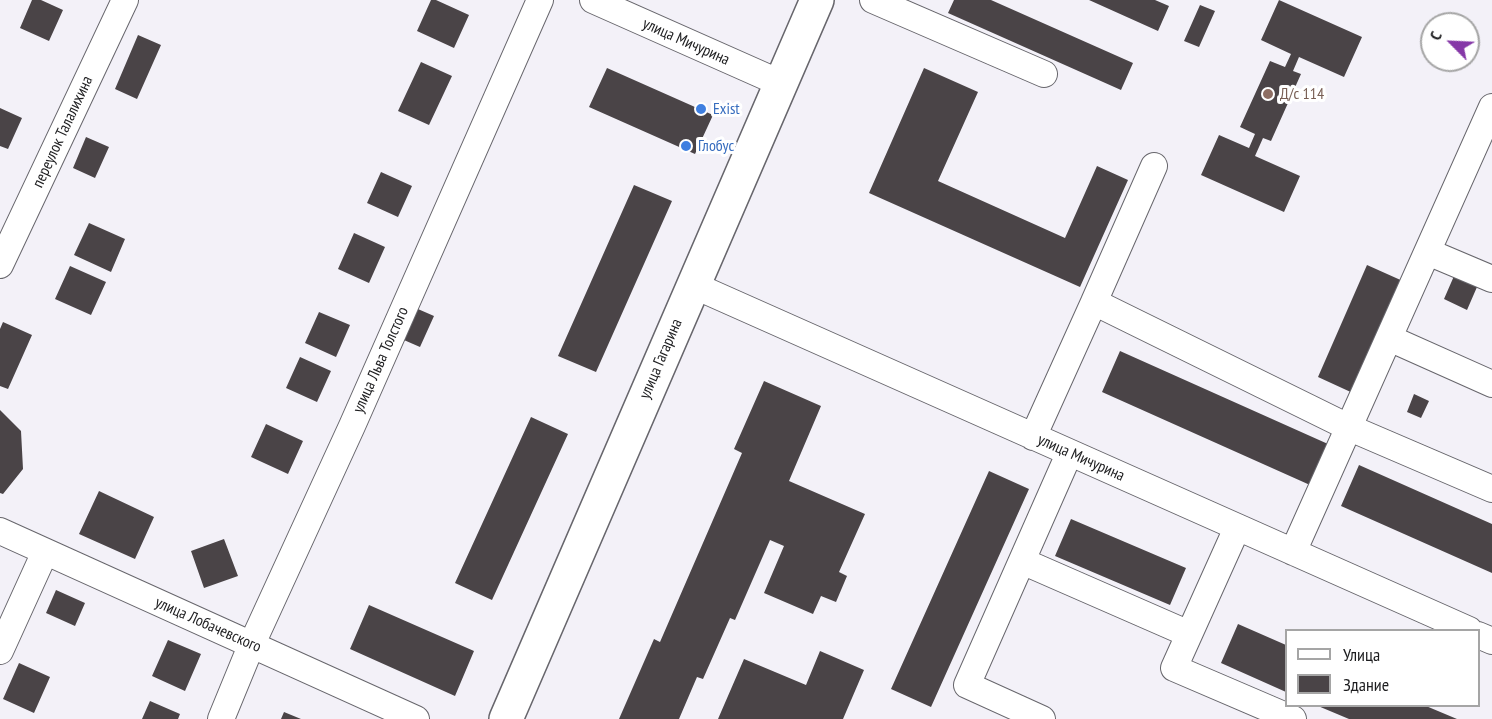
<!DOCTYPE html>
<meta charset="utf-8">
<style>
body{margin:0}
#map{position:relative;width:1492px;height:719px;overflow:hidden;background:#f3f1f8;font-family:"PT Sans Narrow",sans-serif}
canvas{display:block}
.legend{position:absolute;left:1285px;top:629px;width:195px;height:78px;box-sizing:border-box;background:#fff;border:2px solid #a5a5a5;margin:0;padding:8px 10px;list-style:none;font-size:18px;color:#1d1d1f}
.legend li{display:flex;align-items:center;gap:12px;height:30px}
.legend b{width:30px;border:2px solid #a5a5a5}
.north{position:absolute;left:1420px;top:12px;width:60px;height:60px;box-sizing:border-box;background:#fff;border:2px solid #a5a5a5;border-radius:50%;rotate:294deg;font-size:16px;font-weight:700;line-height:24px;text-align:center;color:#1d1d1f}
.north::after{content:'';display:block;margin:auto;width:21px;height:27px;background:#8537a7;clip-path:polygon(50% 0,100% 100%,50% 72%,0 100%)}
</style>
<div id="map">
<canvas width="1492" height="719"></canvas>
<ul class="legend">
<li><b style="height:8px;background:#fff"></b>Улица</li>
<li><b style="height:16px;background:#4a4447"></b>Здание</li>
</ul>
<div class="north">С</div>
</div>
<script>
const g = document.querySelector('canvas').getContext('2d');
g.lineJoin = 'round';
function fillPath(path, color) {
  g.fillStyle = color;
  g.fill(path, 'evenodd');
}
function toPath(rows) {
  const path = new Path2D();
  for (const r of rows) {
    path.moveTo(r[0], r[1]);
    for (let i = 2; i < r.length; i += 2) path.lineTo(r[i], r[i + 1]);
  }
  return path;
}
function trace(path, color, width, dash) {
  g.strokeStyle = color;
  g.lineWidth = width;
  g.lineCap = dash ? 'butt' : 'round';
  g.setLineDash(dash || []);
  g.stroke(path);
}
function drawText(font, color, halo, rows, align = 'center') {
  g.font = font + ' "PT Sans Narrow",sans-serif';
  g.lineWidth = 6;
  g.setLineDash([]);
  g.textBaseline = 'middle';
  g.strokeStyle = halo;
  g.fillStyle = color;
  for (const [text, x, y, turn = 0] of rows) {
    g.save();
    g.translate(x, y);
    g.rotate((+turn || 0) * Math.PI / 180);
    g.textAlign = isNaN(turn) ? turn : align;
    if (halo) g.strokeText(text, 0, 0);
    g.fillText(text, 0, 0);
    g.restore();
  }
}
fillPath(toPath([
 [32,0,41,0,63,10,49,41,20,28],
 [431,0,436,0,469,15,454,48,417,31],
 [954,0,991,0,1133,63,1121,90,948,13],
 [1089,0,1155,0,1169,6,1158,31],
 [1279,0,1362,37,1344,77,1299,57,1293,71,1301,74,1271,141,1263,138,1255,156,1300,176,1284,212,1201,175,1219,135,1249,148,1255,134,1240,127,1270,61,1285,67,1291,54,1261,40],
 [1200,5,1215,11,1199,47,1184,41],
 [138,35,161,45,137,99,115,89],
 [421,62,452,76,429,125,398,111],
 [607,68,713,115,695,154,589,107],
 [924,68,978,92,938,181,1065,238,1097,166,1128,180,1080,287,869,193],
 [0,108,22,118,8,149,0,146],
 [86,137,109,147,95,178,73,168],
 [381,172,412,186,398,217,367,203],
 [634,185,672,201,596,372,558,356],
 [89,223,125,239,111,272,74,255],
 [354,233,385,247,369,283,338,269],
 [1367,265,1405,282,1355,394,1318,377],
 [70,266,106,282,91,315,55,299],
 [1454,276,1477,287,1467,310,1444,299],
 [411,306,434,316,420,347,397,337],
 [319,312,350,325,336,357,305,343],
 [3,322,32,335,8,389,0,386,0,329],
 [1120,351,1328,444,1310,485,1102,392],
 [300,357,331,371,317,402,286,388],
 [764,381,821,406,789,481,865,514,839,572,847,576,836,602,821,596,813,614,764,593,784,546,770,540,735,620,730,618,703,679,697,677,679,719,619,719,654,639,660,642,742,453,734,449],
 [1414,394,1429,401,1421,418,1407,412],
 [0,410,21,431,23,469,3,494,0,493],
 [531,417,568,434,492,600,455,583],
 [266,424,303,441,288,474,251,457],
 [1359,465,1492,524,1492,573,1341,506],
 [989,471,1029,489,931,707,891,689],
 [99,491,154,517,135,559,79,534],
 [1071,519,1186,568,1170,605,1055,556],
 [224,539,238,576,204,588,191,551],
 [56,590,85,603,75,626,46,613],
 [369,605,474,651,455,696,350,649],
 [1238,624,1286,645,1286,692,1221,663],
 [168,640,201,654,185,691,152,676],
 [820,651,864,670,843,719,718,719,744,659,806,685],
 [19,663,50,677,34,713,3,699],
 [150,701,180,714,178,719,142,719],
 [1318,706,1426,706,1457,719,1349,719],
 [284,712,301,719,281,719]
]), '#4a4447');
const minor = toPath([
 [593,0,780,83],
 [873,0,1044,74],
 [1428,252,1492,279],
 [0,265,125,0],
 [693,285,1469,630],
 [1094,302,1154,166],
 [1389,338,1492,384],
 [1033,437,1094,302,1350,428,1492,489],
 [1237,528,1174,668,1293,719],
 [0,531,416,719],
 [1293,552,1492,107],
 [1022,561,1189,634],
 [1478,635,1492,641],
 [0,651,45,552],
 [221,719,251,646,352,426,540,0],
 [1042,719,967,685,1069,454]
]);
const major = toPath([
 [506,719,817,0]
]);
trace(minor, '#67666c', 28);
trace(major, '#67666c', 36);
trace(minor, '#fff', 26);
trace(major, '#fff', 33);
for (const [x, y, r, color] of [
 [1268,94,6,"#8d6e63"],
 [701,109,6,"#3f7fe0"],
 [686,146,6,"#3f7fe0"]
]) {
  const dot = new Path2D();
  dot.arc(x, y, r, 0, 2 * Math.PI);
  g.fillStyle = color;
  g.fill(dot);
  trace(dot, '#fff', 2);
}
drawText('16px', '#1d1d1f', '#fff', [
 ["улица Мичурина",686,42,24],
 ["переулок Талалихина",63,132,-65],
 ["улица Гагарина",661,359,-67],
 ["улица Льва Толстого",381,360,-66],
 ["улица Мичурина",1081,458,24],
 ["улица Лобачевского",208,625,24]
]);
drawText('16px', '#785e54', '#fff', [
 ["Д/с 114",1280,94]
], 'left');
drawText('16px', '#366cbe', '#fff', [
 ["Exist",713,109],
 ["Глобус",698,146]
], 'left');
</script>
